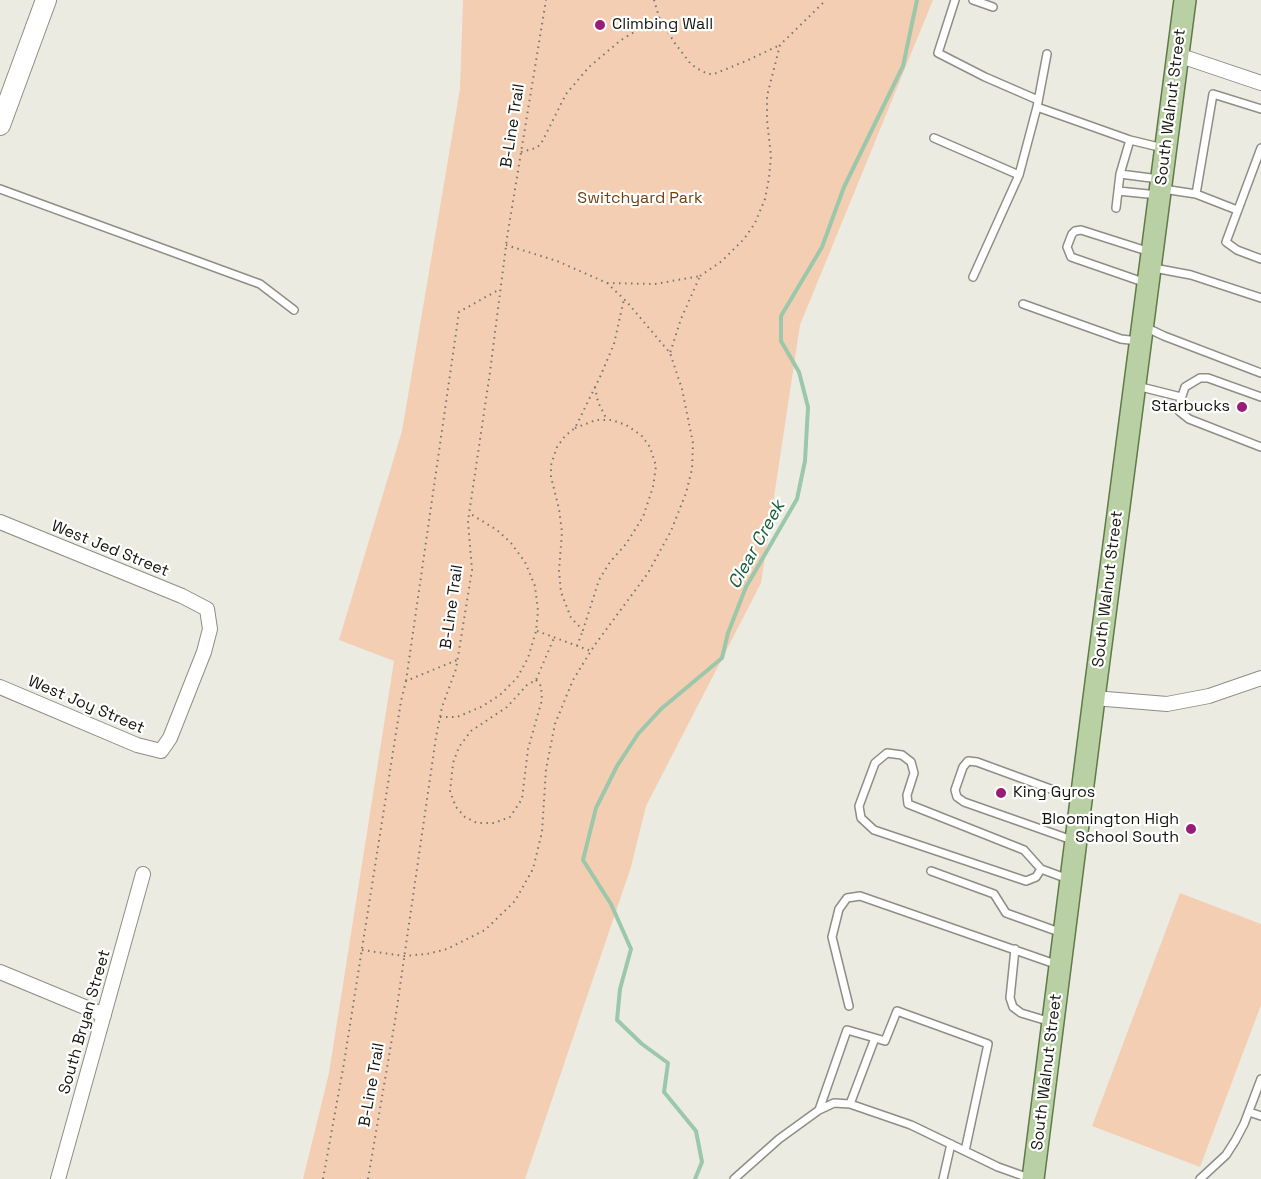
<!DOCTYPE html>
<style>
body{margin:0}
canvas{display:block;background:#ebebe2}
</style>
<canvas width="1261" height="1179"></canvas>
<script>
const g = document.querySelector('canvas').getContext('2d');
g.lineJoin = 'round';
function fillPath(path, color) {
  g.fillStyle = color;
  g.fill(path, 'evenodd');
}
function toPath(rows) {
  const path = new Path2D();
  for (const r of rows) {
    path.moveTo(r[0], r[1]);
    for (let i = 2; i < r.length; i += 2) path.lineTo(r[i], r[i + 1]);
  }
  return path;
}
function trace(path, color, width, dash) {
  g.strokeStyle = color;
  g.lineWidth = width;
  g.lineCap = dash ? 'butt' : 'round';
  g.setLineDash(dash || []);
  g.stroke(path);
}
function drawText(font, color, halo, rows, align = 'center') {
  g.font = font + ' "Space Grotesk",sans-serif';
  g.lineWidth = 4.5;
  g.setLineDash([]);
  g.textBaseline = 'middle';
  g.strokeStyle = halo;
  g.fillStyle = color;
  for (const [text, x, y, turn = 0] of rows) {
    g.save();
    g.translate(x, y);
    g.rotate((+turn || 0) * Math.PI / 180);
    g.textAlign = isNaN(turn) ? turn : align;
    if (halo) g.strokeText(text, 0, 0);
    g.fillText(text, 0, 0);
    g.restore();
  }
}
fillPath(toPath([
 [463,0,933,0,800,325,761,583,646,806,631,867,525,1179,303,1179,329,1073,394,661,339,640,402,431,460,89],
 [1180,893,1261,924,1261,1005,1200,1167,1092,1126]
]), '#f4ceb3');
trace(toPath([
 [695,1179,702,1162,696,1131,664,1092,668,1063,642,1044,617,1020,620,989,631,949,611,904,583,860,596,808,617,766,638,734,661,709,722,658,728,633,746,587,797,499,805,461,808,407,799,372,781,341,781,316,822,247,844,187,903,66,917,0]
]), '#9bc8ab', 4);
const lane = toPath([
 [955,0,938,53,985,77,1038,100],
 [973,0,993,7],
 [1047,54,1037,107,1130,140,1163,148],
 [934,138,1019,175],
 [1130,140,1120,174,1118,191,1158,195],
 [1261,148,1226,242,1237,250,1261,259],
 [1120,174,1159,179],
 [0,189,260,284,294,310],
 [1163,189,1196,194,1237,210],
 [1196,194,1213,94,1261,109],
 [1116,208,1118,191],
 [1154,268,1191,275,1261,298],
 [973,277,1019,175,1037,107],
 [1146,283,1071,257,1067,247,1072,234,1075,231,1081,230,1150,252],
 [1023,304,1121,339,1138,341],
 [1145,327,1164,336,1261,373],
 [1137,386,1181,397],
 [1261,397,1208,378,1200,378,1185,387,1179,405,1179,411,1189,419,1261,447],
 [1072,840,964,802,957,797,955,790,963,767,968,761,977,762,1078,799],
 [1041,869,1036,877,1026,881,874,830,861,818,859,806,875,763,887,753,902,755,911,762,914,773,907,795,908,804,1024,850,1041,869,1068,879],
 [931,871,994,894,1006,913,1062,933],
 [1015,949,1010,998,1013,1007,1021,1013,1051,1022],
 [849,1006,832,937,839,909,847,898,860,896,1058,965],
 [850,1104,875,1038,885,1041,897,1011,988,1044,965,1151],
 [819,1110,847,1030,875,1038],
 [1249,1112,1261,1116],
 [734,1179,779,1139,819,1110,834,1103,850,1104,911,1125,998,1167,1029,1178],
 [943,1179,951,1144],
 [1200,1179,1226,1155,1235,1141,1244,1124,1261,1079]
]);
const street = toPath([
 [1178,55,1261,83],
 [0,522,182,596,207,609,210,629,204,652,170,738,161,751,137,745,0,687],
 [1094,698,1167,704,1209,696,1261,678],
 [0,972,104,1015],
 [58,1179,143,874]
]);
const secondary = toPath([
 [0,125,46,0]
]);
const primary = toPath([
 [1033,1179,1094,698,1185,0]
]);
trace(lane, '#8e8e85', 10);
trace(street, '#8e8e85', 16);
trace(secondary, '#8e8e85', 22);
trace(primary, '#607a48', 24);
trace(toPath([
 [659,17,674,42,690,63,696,68,708,74,714,74,746,61,780,45],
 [521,152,536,148,541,144,566,94,589,67,621,40,659,17,654,0],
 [700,276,722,261,744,239,755,223,765,199,769,178,771,156,767,120,767,96,780,45,826,0],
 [607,283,655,284,700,276,681,319,670,353],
 [595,387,598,402,607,420],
 [575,428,596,420,612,420,626,425,641,435,650,447,656,466,653,487,643,517,626,544,610,562,599,580,583,630,571,618,561,592,559,571,562,532,559,509,551,477,551,465,557,447,565,436,575,428,600,377,614,344,624,299],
 [537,631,591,651],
 [577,646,583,630],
 [536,680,541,686,542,700,528,749,522,799,510,817,494,823,477,823,465,817,456,807,450,792,453,763,459,747,471,731,507,707,527,685,536,680,554,638],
 [406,681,459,312,500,289],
 [440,717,457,717,481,707,500,695,517,678,528,658,536,631,538,611,535,586,525,562,511,543,497,530,469,513],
 [362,950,404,956,427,954,447,949,485,930,515,901,533,869,542,832,546,769,555,724,573,680,594,646,648,573,671,531,686,493,692,469,693,443,682,389,670,353,627,302,607,283,557,261,506,245],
 [323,1179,344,1063,401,701,406,681,457,660],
 [368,1179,395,1021,436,737,442,707,456,669,472,570,468,521,490,372,507,238,546,0]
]), '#767670', 2, [1.5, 4.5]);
trace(lane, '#fff', 7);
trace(street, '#fff', 14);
trace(secondary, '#fff', 20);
trace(primary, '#b8d0a3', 21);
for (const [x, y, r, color] of [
 [600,25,6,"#991d76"],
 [1242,407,6,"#991d76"],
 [1001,793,6,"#991d76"],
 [1191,829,6,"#991d76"]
]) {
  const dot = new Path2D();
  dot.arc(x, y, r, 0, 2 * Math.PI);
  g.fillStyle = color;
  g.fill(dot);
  trace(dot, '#fffffe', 2);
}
drawText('16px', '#141411', '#fffffe', [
 ["Climbing Wall",612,25],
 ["Starbucks",1230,407,"right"],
 ["King Gyros",1013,793],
 ["Bloomington High",1179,820,"right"],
 ["School South",1179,838,"right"]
], 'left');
drawText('16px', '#141411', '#fffffe', [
 ["South Walnut Street",1171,107,-83],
 ["B-Line Trail",513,126,-81],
 ["West Jed Street",110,549,22],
 ["South Walnut Street",1108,589,-83],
 ["B-Line Trail",452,607,-82],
 ["West Joy Street",86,705,23],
 ["South Bryan Street",85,1022,-74],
 ["South Walnut Street",1047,1072,-83],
 ["B-Line Trail",372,1085,-80]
]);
drawText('16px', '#713e10', '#fffffe', [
 ["Switchyard Park",640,199]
]);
drawText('italic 18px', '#165e3a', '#fffffe', [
 ["Clear Creek",757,545,-61]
]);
</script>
